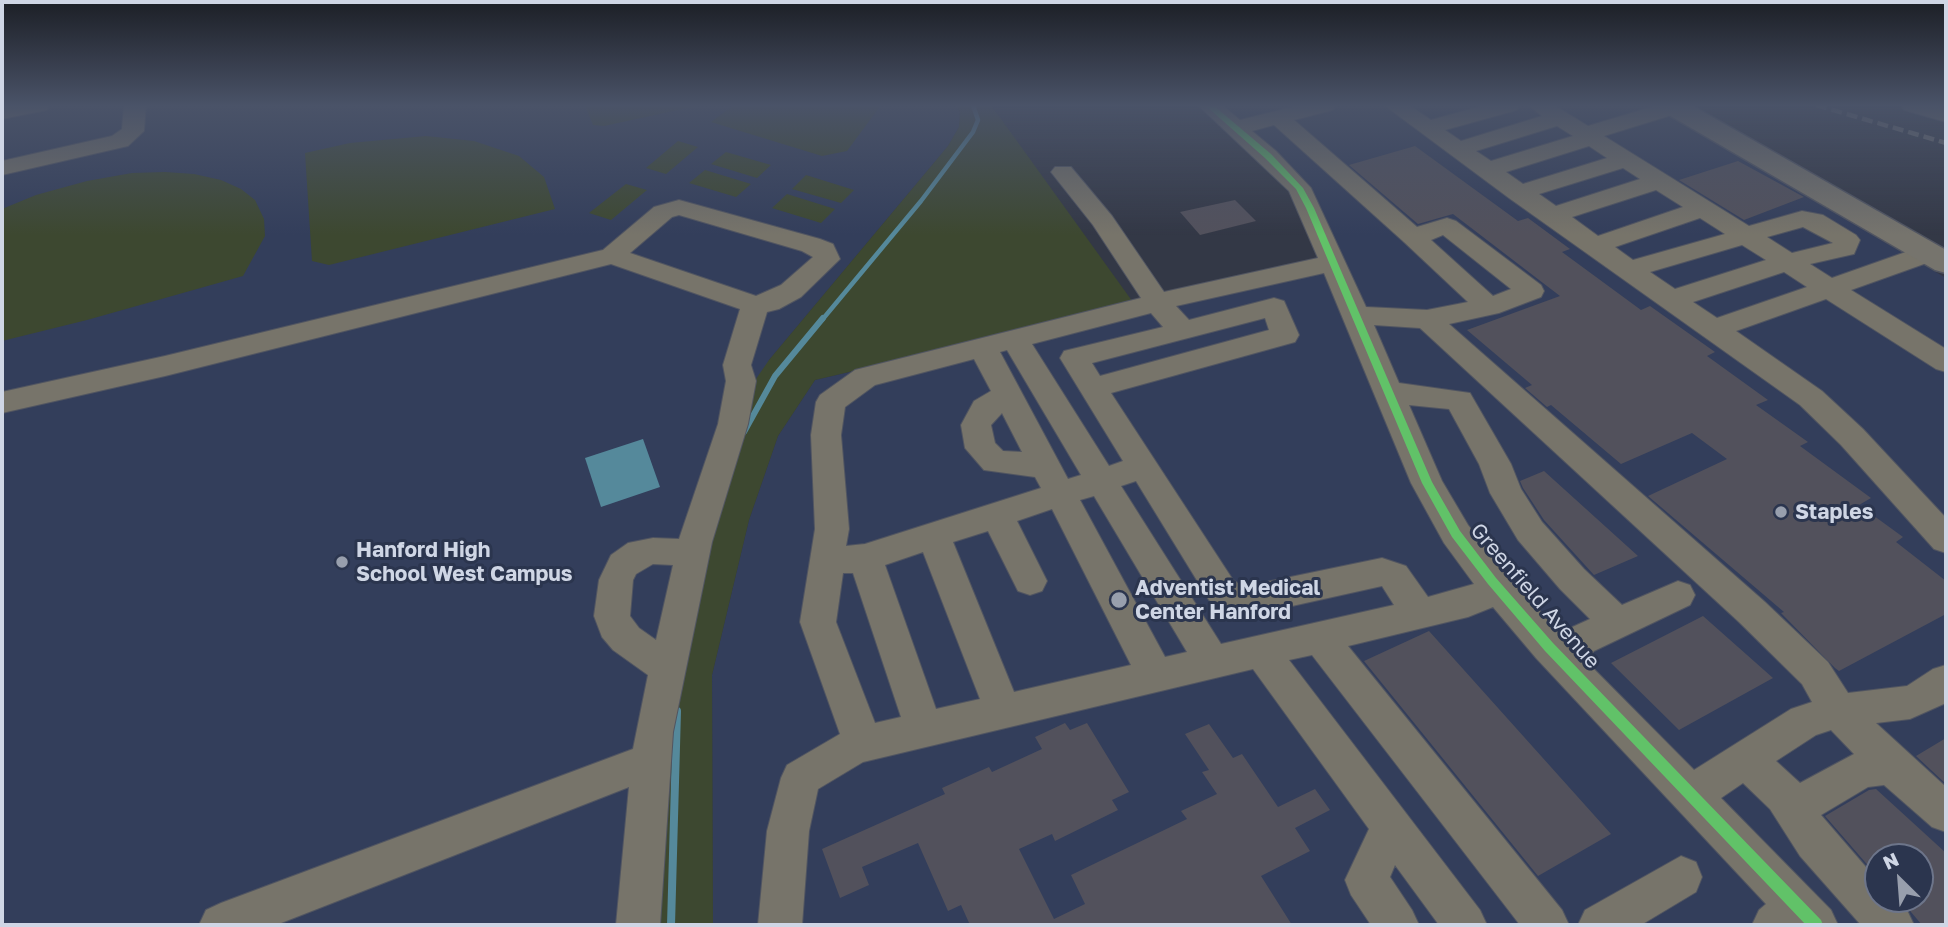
<!DOCTYPE html>
<style>
body{margin:0}
#map{position:relative;width:1948px;height:927px;overflow:hidden;background:#333846;font-family:"Golos Text",sans-serif}
canvas{display:block}
.frame{position:absolute;inset:0;border:4px solid #cfd6e5;pointer-events:none}
.north{position:absolute;left:1864px;top:843px;width:70px;height:70px;box-sizing:border-box;background:#2b354e;border:2px solid #6d758a;border-radius:50%;rotate:335deg;font-size:19px;font-weight:700;line-height:28px;text-align:center;color:#cfd6e5}
.north::after{content:'';display:block;margin:auto;width:24px;height:32px;background:#989fad;clip-path:polygon(50% 0,100% 100%,50% 72%,0 100%)}
</style>
<div id="map">
<canvas width="1948" height="927"></canvas>
<div class="frame"></div>
<div class="north">N</div>
</div>
<script>
const g = document.querySelector('canvas').getContext('2d');
g.lineJoin = 'round';
function fillPath(path, color) {
  g.fillStyle = color;
  g.fill(path, 'evenodd');
}
function toPath(rows) {
  const path = new Path2D();
  for (const r of rows) {
    path.moveTo(r[0], r[1]);
    for (let i = 2; i < r.length; i += 2) path.lineTo(r[i], r[i + 1]);
  }
  return path;
}
function trace(path, color, width, dash) {
  g.strokeStyle = color;
  g.lineWidth = width;
  g.lineCap = dash ? 'butt' : 'round';
  g.setLineDash(dash || []);
  g.stroke(path);
}
function drawText(font, color, halo, rows, align = 'center') {
  g.font = font + ' "Golos Text",sans-serif';
  g.lineWidth = 6;
  g.setLineDash([]);
  g.textBaseline = 'middle';
  g.strokeStyle = halo;
  g.fillStyle = color;
  for (const [text, x, y, turn = 0] of rows) {
    g.save();
    g.translate(x, y);
    g.rotate((+turn || 0) * Math.PI / 180);
    g.textAlign = isNaN(turn) ? turn : align;
    if (halo) g.strokeText(text, 0, 0);
    g.fillText(text, 0, 0);
    g.restore();
  }
}
fillPath(toPath([
 [2,105,957,105,960,112,959,127,948,146,769,360,638,736,620,925,2,925],
 [1209,105,1652,105,1946,278,1946,925,713,925,712,675,749,520,778,436,815,380,1332,260,1268,156],
 [1878,857,1920,857,1920,899,1878,899]
]), '#333e5b');
fillPath(toPath([
 [585,105,701,105,604,126,593,125],
 [734,105,881,105,847,151,822,156,711,122],
 [957,105,991,105,1135,305,815,380,778,436,749,520,712,675,713,925,620,925,638,736,725,424,769,360,948,146,959,127,960,112],
 [426,136,474,141,519,156,544,177,555,209,329,265,312,261,305,153,350,143],
 [678,141,698,147,666,174,646,168],
 [726,152,771,165,757,178,711,164],
 [705,170,751,184,736,197,689,183],
 [165,172,194,174,221,180,241,189,255,200,264,219,265,236,243,276,87,320,2,341,2,209,36,195,87,181,132,173],
 [806,175,854,190,841,203,792,189],
 [626,184,647,190,611,220,589,213],
 [787,194,835,209,821,223,772,208]
]), '#3d4830');
fillPath(toPath([
 [643,439,660,487,601,507,585,458]
]), '#55899b');
trace(toPath([
 [822,320,921,201,973,132,978,120,973,105]
]), '#55899b', 4.5);
trace(toPath([
 [744,432,775,376,823,318]
]), '#55899b', 6);
trace(toPath([
 [671,925,677,711]
]), '#55899b', 8);
fillPath(toPath([
 [1415,146,1518,221,1528,218,1570,249,1562,252,1641,310,1650,306,1715,352,1707,356,1768,400,1756,405,1808,442,1800,446,1871,498,1859,505,1903,537,1896,542,1946,581,1946,614,1839,671,1835,668,1781,613,1784,612,1648,496,1727,459,1692,433,1621,464,1551,405,1547,407,1525,388,1532,385,1467,330,1560,296,1453,214,1418,224,1349,165],
 [1738,161,1804,197,1744,220,1679,180],
 [1235,200,1256,221,1200,235,1180,212],
 [1544,471,1638,556,1594,575,1544,520,1523,488,1520,481],
 [1703,616,1773,678,1679,730,1611,663],
 [1429,631,1611,834,1538,876,1364,661],
 [1065,723,1070,730,1087,723,1129,792,1112,800,1118,810,1055,841,1052,834,1019,849,1054,919,1085,904,1071,875,1187,819,1181,811,1217,794,1202,772,1209,770,1185,734,1209,724,1233,758,1242,754,1278,807,1315,789,1330,810,1295,828,1310,851,1261,876,1292,925,970,925,961,905,948,911,918,843,862,867,869,885,840,898,822,849,945,794,942,788,989,767,992,772,1042,749,1035,737],
 [1946,738,1946,784,1916,756],
 [1876,789,1946,853,1946,925,1922,925,1900,899,1920,899,1920,857,1878,857,1878,877,1825,816,1869,790]
]), '#52515c');
const minor = toPath([
 [2,105,50,105,47,110,2,119,2,105],
 [124,105,146,105,144,131,128,146,2,175,2,161,112,136,122,129,124,105],
 [1198,105,1222,105,1240,120,1300,105,1336,105,1333,110,1294,120,1417,227,1447,218,1456,221,1541,285,1544,291,1541,297,1499,313,1449,324,1765,602,1828,662,1848,693,1907,686,1933,669,1946,665,1946,703,1910,719,1876,723,1946,787,1946,832,1932,827,1884,785,1868,787,1821,815,1878,881,1878,899,1896,899,1907,910,1914,925,1861,925,1800,856,1770,809,1743,783,1721,798,1831,910,1838,925,1752,925,1759,910,1766,904,1536,658,1493,607,1468,617,1348,646,1562,910,1569,925,1520,925,1312,655,1289,660,1480,910,1487,925,1439,925,1395,865,1390,877,1412,910,1419,925,1371,925,1351,895,1345,880,1369,829,1253,669,863,762,818,789,809,831,802,925,758,925,767,831,781,778,787,765,840,734,800,622,815,529,811,435,816,402,820,395,855,370,1141,298,1093,225,1051,172,1055,167,1071,167,1112,216,1164,292,1318,258,1289,191,1198,105],
 [1274,125,1404,242,1468,302,1427,310,1366,307,1311,188,1276,151,1252,131,1274,125],
 [1443,235,1511,289,1493,296,1431,240,1443,235],
 [1324,273,1411,483,1444,543,1474,584,1428,597,1406,566,1382,558,1247,586,1241,585,1233,580,1111,393,1295,342,1299,335,1284,301,1274,298,1189,320,1176,306,1324,273],
 [1151,313,1163,327,1064,351,1060,358,1123,461,1109,466,1032,344,1151,313],
 [1265,318,1269,330,1100,376,1092,363,1265,318],
 [1374,325,1420,328,1739,622,1802,684,1812,702,1791,709,1694,770,1586,661,1594,651,1690,605,1695,595,1690,585,1678,581,1622,605,1584,569,1542,522,1521,489,1511,464,1470,393,1399,383,1374,325],
 [1007,350,1081,475,1068,479,1000,352,1007,350],
 [974,359,991,391,974,401,961,425,965,448,984,470,1035,477,1041,488,865,544,846,546,849,529,841,435,845,407,875,385,974,359],
 [1409,405,1449,409,1479,464,1490,493,1518,540,1560,589,1590,619,1568,629,1562,636,1504,571,1468,525,1442,481,1409,405],
 [1002,413,1022,452,1003,451,995,443,991,425,1002,413],
 [1136,481,1209,600,1220,608,1247,616,1382,586,1394,605,1221,644,1121,486,1136,481],
 [1094,496,1187,652,1165,657,1080,500,1094,496],
 [1052,509,1131,665,1014,692,953,542,988,531,1018,591,1030,595,1042,591,1047,581,1017,521,1052,509],
 [923,552,980,699,936,709,885,565,923,552],
 [843,573,853,573,901,717,875,723,836,622,843,573],
 [1831,730,1854,754,1800,783,1776,761,1816,735,1831,730],
 [1384,105,1409,105,1431,120,1485,105,1520,105,1517,110,1445,130,1461,141,1542,116,1528,105,1554,105,1588,126,1658,105,1691,105,1688,110,1604,136,1749,226,1802,211,1823,215,1856,235,1860,240,1854,254,1810,264,1832,278,1920,247,1929,245,1938,247,1942,253,1938,259,1851,290,1946,349,1946,372,1936,369,1826,299,1736,331,1822,391,1863,429,1946,518,1946,553,1934,549,1841,445,1800,405,1509,198,1384,105],
 [1557,126,1573,136,1491,161,1476,151,1557,126],
 [1589,146,1607,158,1523,184,1506,172,1589,146],
 [1623,168,1640,179,1556,206,1539,194,1623,168],
 [1656,190,1683,207,1598,236,1572,217,1656,190],
 [1700,218,1725,234,1633,260,1615,247,1700,218],
 [1803,227,1833,243,1792,253,1767,237,1803,227],
 [1742,245,1766,260,1675,289,1650,272,1742,245],
 [1784,272,1807,287,1717,318,1693,302,1784,272],
 [1901,105,1935,105,1946,108,1946,122,1904,110,1901,105],
 [679,200,820,239,833,244,840,259,801,297,779,309,767,312,751,365,756,381,748,424,712,542,673,732,660,925,616,925,629,787,276,925,199,925,206,910,221,903,633,749,648,675,613,650,602,637,594,616,599,580,611,555,628,543,653,538,679,539,718,424,726,381,723,365,740,309,611,264,165,376,2,413,2,392,165,356,603,250,654,207,679,200],
 [679,215,802,251,813,257,781,285,756,296,630,253,672,217,679,215],
 [653,564,673,565,656,640,639,628,630,616,633,580,636,574,653,564],
 [1681,856,1696,862,1702,877,1696,892,1641,925,1578,925,1585,910,1681,856]
]);
const major = toPath([
 [1659,105,1691,105,1946,250,1946,273,1935,270,1662,111,1659,105]
]);
trace(minor, '#515561', 2);
trace(major, '#515561', 3);
fillPath(minor, '#77746a');
fillPath(major, '#76746d');
trace(toPath([
 [1816,105,1946,143]
]), '#757575', 4.5, [11, 5]);
fillPath(toPath([
 [1205,105,1213,105,1271,154,1303,188,1314,208,1432,482,1460,531,1496,578,1553,643,1821,920,1823,925,1806,925,1545,651,1488,584,1452,537,1422,483,1306,208,1296,189,1265,158,1205,105]
]), '#61c268');
const sky = g.createLinearGradient(0, 0, 0, 235);
sky.addColorStop(0, '#1c1f26');
sky.addColorStop(0.45, '#4a5368');
sky.addColorStop(1, '#4a536800');
g.fillStyle = sky;
g.fillRect(0, 0, 1948, 235);
for (const [x, y, r, color] of [
 [1781,512,7,"#989fad"],
 [342,562,7,"#989fad"],
 [1119,600,9,"#989fad"]
]) {
  const dot = new Path2D();
  dot.arc(x, y, r, 0, 2 * Math.PI);
  g.fillStyle = color;
  g.fill(dot);
  trace(dot, '#2b354e', 2.5);
}
drawText('bold 21px', '#cfd6e5', '#2b354e', [
 ["Staples",1795,512],
 ["Hanford High",356,550],
 ["School West Campus",356,574],
 ["Adventist Medical",1135,588],
 ["Center Hanford",1135,612]
], 'left');
drawText('21px', '#cfd6e5', '#2b354e', [
 ["Greenfield Avenue",1535,596,49]
]);
</script>
